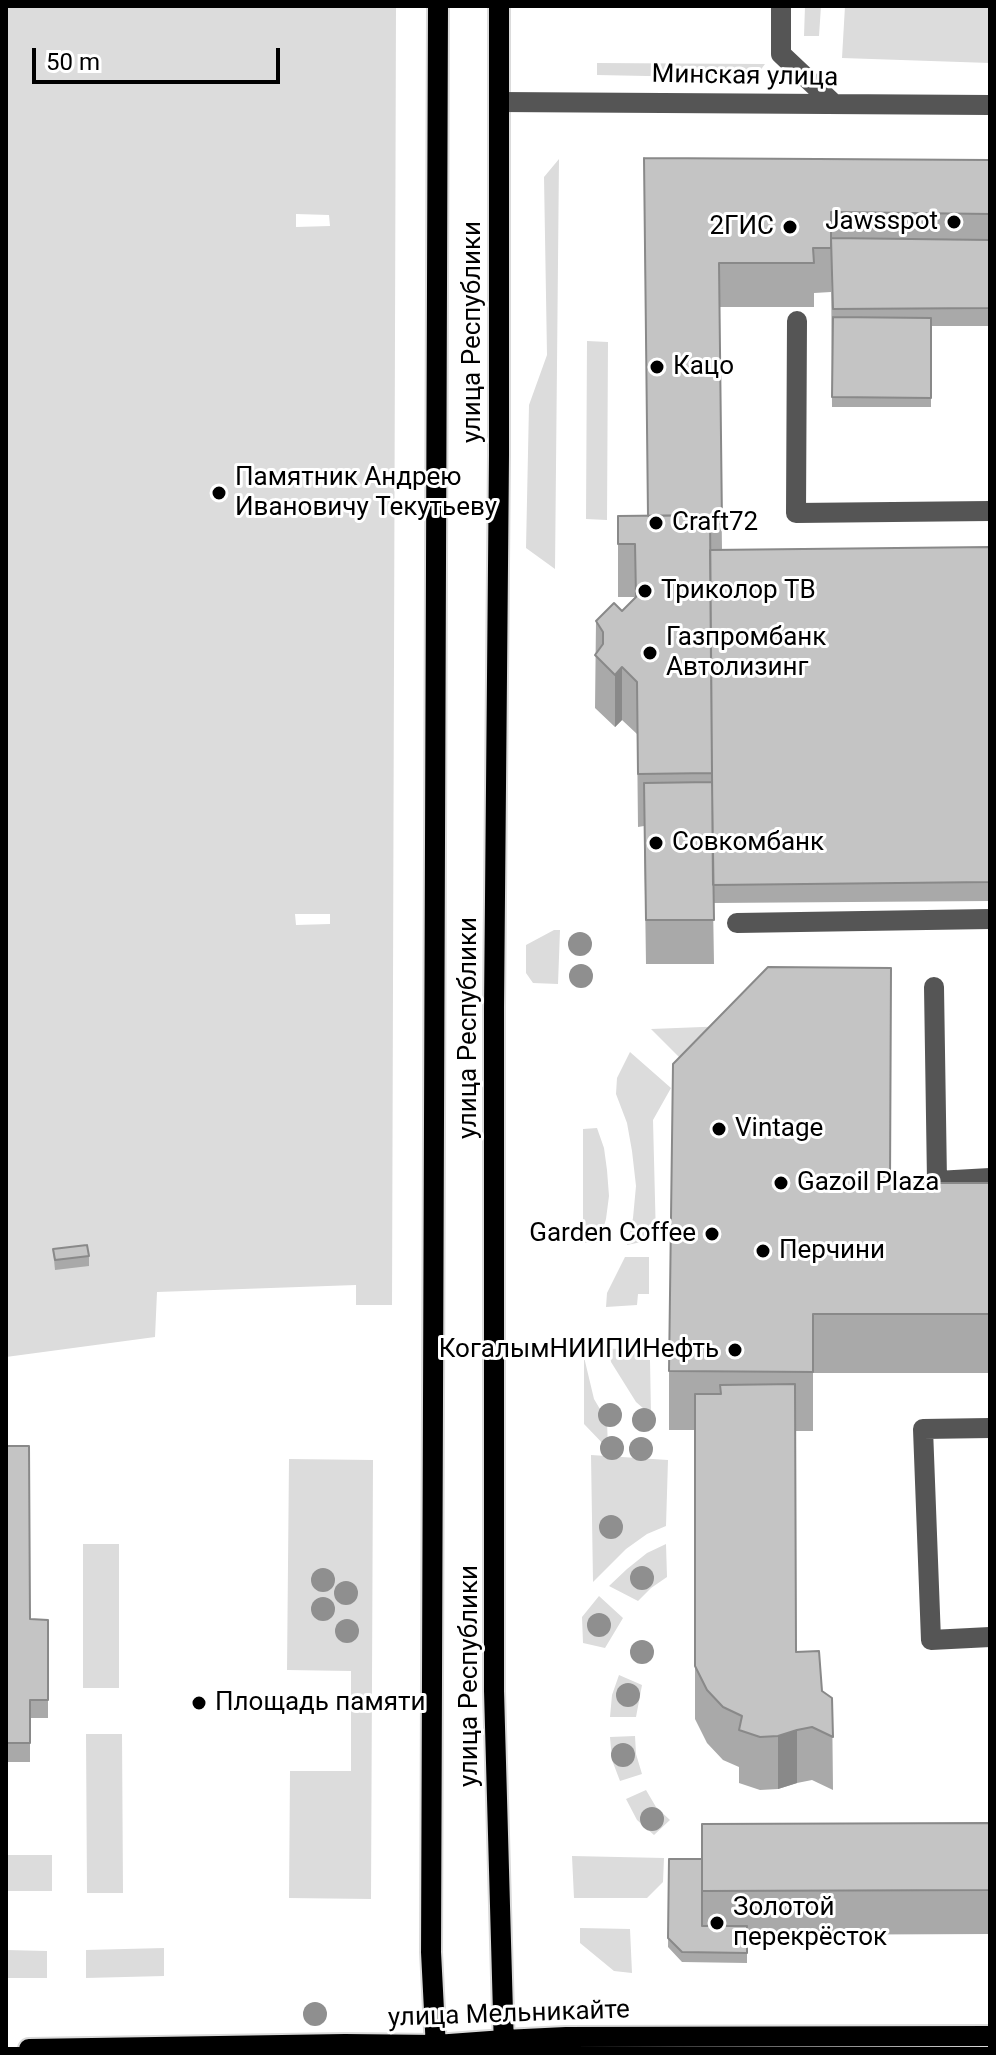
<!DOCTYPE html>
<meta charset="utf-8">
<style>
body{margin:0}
#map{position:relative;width:996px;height:2055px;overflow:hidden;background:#fff;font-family:Roboto,sans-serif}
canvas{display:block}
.frame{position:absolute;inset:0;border:8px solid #000;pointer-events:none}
.scale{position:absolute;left:32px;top:48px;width:248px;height:36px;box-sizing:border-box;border:4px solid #000;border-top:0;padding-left:10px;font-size:24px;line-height:28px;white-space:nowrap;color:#000;-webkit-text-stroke:6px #fff;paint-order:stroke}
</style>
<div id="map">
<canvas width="996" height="2055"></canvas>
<div class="frame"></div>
<div class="scale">50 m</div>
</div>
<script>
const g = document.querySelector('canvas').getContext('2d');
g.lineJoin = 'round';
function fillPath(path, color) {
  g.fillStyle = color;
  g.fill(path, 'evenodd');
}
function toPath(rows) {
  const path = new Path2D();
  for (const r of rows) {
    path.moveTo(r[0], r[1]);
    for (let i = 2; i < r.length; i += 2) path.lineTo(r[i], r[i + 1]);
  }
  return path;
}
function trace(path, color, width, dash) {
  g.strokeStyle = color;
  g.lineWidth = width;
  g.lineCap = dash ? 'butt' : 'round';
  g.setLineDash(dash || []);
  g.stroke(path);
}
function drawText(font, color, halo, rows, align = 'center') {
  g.font = font + ' Roboto,sans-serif';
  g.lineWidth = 6;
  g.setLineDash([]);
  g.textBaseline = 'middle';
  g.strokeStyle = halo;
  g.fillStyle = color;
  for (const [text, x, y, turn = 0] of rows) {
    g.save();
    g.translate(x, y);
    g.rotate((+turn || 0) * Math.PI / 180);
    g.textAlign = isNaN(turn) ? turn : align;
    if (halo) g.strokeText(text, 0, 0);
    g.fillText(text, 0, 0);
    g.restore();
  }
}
fillPath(toPath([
 [6,6,396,6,392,1305,356,1305,356,1285,157,1292,155,1337,6,1357],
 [296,214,329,215,330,226,296,227],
 [295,914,330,914,330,924,296,925],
 [805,6,821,6,819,36,804,36],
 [845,6,990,6,990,63,842,58],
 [597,63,765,64,759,72,747,78,597,75],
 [559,159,555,569,526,548,529,405,547,355,544,177],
 [587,341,608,342,607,520,586,519],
 [554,930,560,930,558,984,533,983,526,973,526,945],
 [728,1026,688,1066,651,1029],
 [630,1052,671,1088,653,1120,656,1239,627,1245,633,1218,636,1186,632,1151,627,1123,616,1094,617,1078],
 [597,1128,604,1148,607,1170,609,1196,606,1219,599,1243,583,1243,583,1129],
 [625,1257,649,1257,649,1294,638,1294,637,1305,606,1307,607,1293],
 [637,1348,638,1359,650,1360,651,1415,636,1402,611,1362,609,1349],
 [584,1357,594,1399,607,1421,608,1449,584,1424],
 [591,1455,668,1460,666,1526,647,1534,626,1549,593,1582],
 [289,1459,373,1460,371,1899,289,1898,290,1771,351,1771,351,1671,287,1670],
 [83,1544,119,1544,119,1688,83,1688],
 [666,1544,667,1577,651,1588,638,1601,609,1586,627,1569,647,1553],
 [599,1596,623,1618,605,1648,583,1643,582,1617],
 [619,1675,642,1685,636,1717,610,1717,612,1695],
 [122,1734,123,1893,87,1893,86,1734],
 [635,1736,636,1754,642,1774,620,1781,612,1760,610,1737],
 [646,1790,656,1807,670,1820,654,1835,637,1820,626,1799],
 [6,1855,52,1855,52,1891,6,1891],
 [572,1856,664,1858,663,1882,647,1898,574,1898],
 [580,1928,630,1929,632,1973,614,1971,580,1943],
 [164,1948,164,1976,86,1978,86,1950],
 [6,1950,47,1951,47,1978,6,1978]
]), '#dcdcdc');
const major = toPath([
 [499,6,499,455,494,1008,494,1691,504,2049],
 [29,2049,345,2044,436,2045,504,2040,566,2037,990,2036],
 [436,2049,431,1952,438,6]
]);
trace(major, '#dbdbdb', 24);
trace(toPath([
 [781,6,781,54,834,104],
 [499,102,990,105],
 [797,321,796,513,990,511],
 [737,923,990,919],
 [934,987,937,1181,990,1178],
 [990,1428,923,1429,931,1640,990,1637]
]), '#555', 20);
trace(major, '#000', 20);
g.fillStyle = '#8f8f8f';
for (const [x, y] of [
 [580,944],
 [581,976],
 [610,1415],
 [644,1420],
 [612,1448],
 [641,1449],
 [611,1527],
 [642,1578],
 [323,1580],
 [346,1593],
 [323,1609],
 [599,1625],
 [347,1631],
 [642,1652],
 [628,1695],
 [623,1755],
 [652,1819],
 [315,2014]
]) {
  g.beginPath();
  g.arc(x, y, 12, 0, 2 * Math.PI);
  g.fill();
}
fillPath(toPath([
 [990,160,990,326,931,326,931,407,832,407,831,256,831,292,814,293,814,307,719,307,722,550,990,547,990,901,713,903,714,964,646,964,644,826,638,827,637,734,622,720,615,727,595,708,596,621,622,611,635,597,618,597,618,516,648,516,644,202],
 [890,1183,990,1183,990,1373,813,1373,813,1431,795,1431,796,1652,822,1691,832,1698,833,1790,812,1780,797,1783,778,1789,760,1790,739,1783,739,1767,723,1760,707,1743,695,1719,695,1430,669,1430,669,1371],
 [53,1249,89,1256,89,1266,55,1270],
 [6,1446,30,1619,48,1620,48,1718,30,1718,30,1762,6,1762],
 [990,1823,990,1934,747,1935,747,1963,682,1962,668,1947,669,1859,702,1859]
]), '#a9a9a9');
fillPath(toPath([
 [622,667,622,720,615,727,615,675],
 [797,1730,797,1783,778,1789,778,1736]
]), '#898989');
const building = toPath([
 [644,158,990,160,990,214,831,212,831,248,813,248,814,263,719,263,722,524,710,524,710,515,648,516,644,158],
 [831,238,990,240,990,308,833,309,831,238],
 [833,317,931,318,931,398,832,397,833,317],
 [710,515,712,773,638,774,637,682,622,667,615,675,595,655,603,644,603,632,596,621,614,603,622,611,636,597,635,544,618,544,618,516,710,515],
 [990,547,990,882,713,885,710,550,990,547],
 [712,782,714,920,646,920,644,783,712,782],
 [768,967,891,968,890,1183,990,1183,990,1314,813,1314,813,1372,669,1371,673,1064,768,967],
 [87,1245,89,1256,55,1260,53,1249,87,1245],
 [795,1384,796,1652,819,1651,822,1691,832,1698,833,1737,812,1727,797,1730,778,1736,760,1737,739,1730,742,1716,723,1707,707,1690,695,1666,695,1394,721,1394,720,1385,795,1384],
 [6,1446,29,1446,30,1619,48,1620,48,1700,30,1700,30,1743,6,1743,6,1446],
 [990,1823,990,1890,702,1891,702,1824,990,1823],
 [669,1859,702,1859,702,1926,747,1926,747,1953,682,1952,668,1938,669,1859]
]);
fillPath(building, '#c4c4c4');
trace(building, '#898989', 2);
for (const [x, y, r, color] of [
 [954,222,8,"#000"],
 [790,227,8,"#000"],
 [657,367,8,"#000"],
 [219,493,8,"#000"],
 [656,523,8,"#000"],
 [645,591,8,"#000"],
 [650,653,8,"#000"],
 [656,843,8,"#000"],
 [719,1129,8,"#000"],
 [781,1183,8,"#000"],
 [712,1234,8,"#000"],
 [763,1251,8,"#000"],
 [735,1350,8,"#000"],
 [199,1703,8,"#000"],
 [717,1923,8,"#000"]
]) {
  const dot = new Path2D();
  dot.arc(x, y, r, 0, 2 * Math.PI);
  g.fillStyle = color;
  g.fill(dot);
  trace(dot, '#fff', 3);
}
drawText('26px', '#000', '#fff', [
 ["Минская улица",745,77,1],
 ["улица Республики",473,332,-90],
 ["улица Республики",469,1028,-90],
 ["улица Республики",470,1676,-90],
 ["улица Мельникайте",509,2015,-2]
]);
drawText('26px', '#000', '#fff', [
 ["Jawsspot",938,222,"right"],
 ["2ГИС",774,227,"right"],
 ["Кацо",673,367],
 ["Памятник Андрею",235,478],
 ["Ивановичу Текутьеву",235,508],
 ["Craft72",672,523],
 ["Триколор ТВ",661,591],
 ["Газпромбанк",666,638],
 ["Автолизинг",666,668],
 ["Совкомбанк",672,843],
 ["Vintage",735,1129],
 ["Gazoil Plaza",797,1183],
 ["Garden Coffee",696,1234,"right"],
 ["Перчини",779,1251],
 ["КогалымНИИПИНефть",719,1350,"right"],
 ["Площадь памяти",215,1703],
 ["Золотой",733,1908],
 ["перекрёсток",733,1938]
], 'left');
</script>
